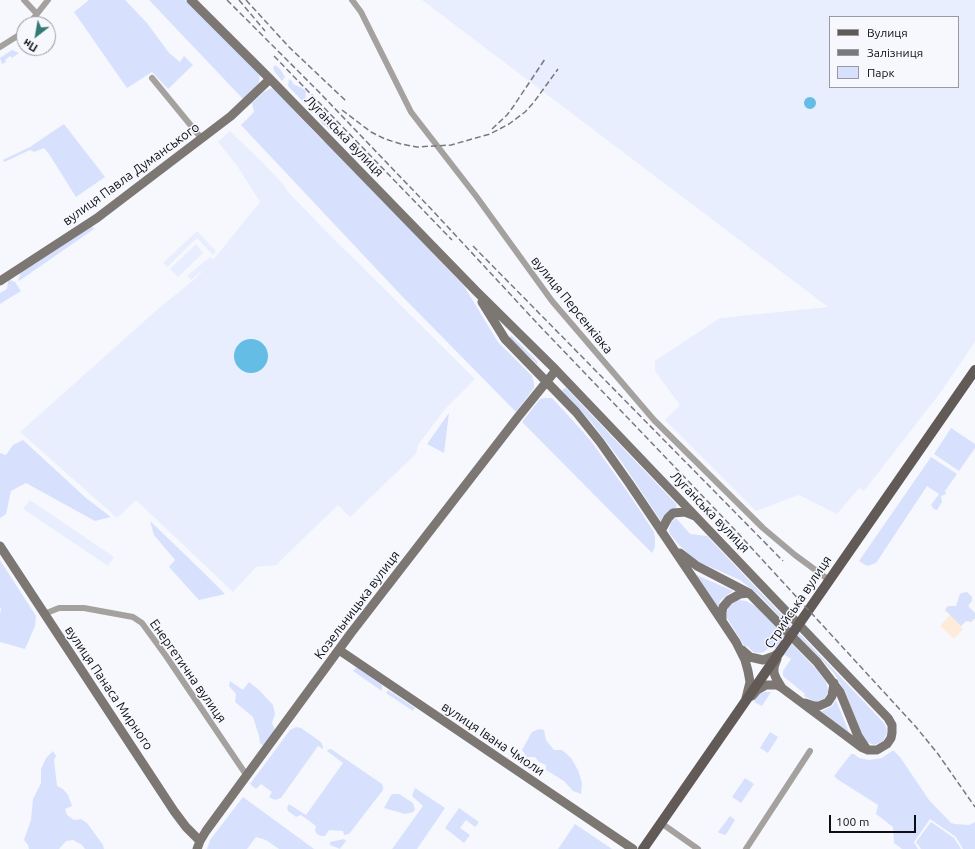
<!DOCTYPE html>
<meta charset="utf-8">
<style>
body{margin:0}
#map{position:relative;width:975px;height:849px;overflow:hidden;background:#f6f8fe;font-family:Ubuntu,sans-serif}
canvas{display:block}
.legend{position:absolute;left:829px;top:16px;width:130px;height:72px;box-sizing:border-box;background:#f6f8fe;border:1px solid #999a9f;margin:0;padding:5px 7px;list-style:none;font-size:12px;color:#0d0e11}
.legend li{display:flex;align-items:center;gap:8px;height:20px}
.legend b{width:20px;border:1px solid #999a9f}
.north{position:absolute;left:16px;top:16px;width:40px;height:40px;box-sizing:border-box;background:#f6f8fe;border:1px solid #999a9f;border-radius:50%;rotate:211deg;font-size:11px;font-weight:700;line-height:16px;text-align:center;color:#0d0e11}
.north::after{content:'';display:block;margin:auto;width:14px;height:18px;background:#337a74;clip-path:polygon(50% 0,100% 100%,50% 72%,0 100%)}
.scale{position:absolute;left:829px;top:815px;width:87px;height:18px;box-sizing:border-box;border:2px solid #0d0e11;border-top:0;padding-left:5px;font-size:12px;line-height:14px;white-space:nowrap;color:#0d0e11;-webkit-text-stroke:3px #f6f8fe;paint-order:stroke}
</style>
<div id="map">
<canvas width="975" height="849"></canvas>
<ul class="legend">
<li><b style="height:5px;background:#615a56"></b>Вулиця</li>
<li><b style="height:5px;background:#78797e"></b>Залізниця</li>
<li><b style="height:11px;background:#d7e1fd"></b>Парк</li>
</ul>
<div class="north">Пн</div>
<div class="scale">100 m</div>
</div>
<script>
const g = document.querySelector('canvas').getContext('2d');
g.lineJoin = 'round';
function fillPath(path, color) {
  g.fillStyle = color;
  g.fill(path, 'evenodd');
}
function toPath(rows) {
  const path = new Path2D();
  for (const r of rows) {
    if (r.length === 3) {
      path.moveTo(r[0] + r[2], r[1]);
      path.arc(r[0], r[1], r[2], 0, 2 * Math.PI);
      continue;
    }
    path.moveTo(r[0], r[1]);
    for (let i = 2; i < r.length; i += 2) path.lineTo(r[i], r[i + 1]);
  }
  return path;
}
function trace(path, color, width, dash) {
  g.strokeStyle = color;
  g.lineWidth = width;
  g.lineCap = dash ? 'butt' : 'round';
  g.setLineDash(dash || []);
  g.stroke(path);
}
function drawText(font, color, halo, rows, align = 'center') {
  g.font = font + ' Ubuntu,sans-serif';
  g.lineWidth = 3;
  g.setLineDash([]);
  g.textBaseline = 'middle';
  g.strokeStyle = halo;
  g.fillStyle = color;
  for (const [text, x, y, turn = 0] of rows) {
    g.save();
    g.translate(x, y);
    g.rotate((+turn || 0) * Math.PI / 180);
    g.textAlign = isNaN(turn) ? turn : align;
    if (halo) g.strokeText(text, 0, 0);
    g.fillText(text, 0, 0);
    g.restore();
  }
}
fillPath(toPath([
 [422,0,975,0,975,342,940,393,864,491,859,488,837,514,799,495,756,511,665,420,680,405,655,371,655,361,720,318,828,307],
 [830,17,958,17,958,87,830,87],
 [230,131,262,162,283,184,288,192,323,228,475,379,446,408,418,445,416,454,350,517,338,505,276,565,256,567,233,592,136,500,117,518,20,432,158,309,195,279,205,268,191,280,187,276,210,257,213,260,260,202,238,167,218,142],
 [197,231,216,251,213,255,197,238,167,267,163,263],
 [196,244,203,253,178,277,170,269],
 [30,500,114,557,108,566,23,509]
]), '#e8eefe');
fillPath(toPath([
 [967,592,972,597,972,601,968,606,975,613,975,619,971,622,966,621,961,626,963,629,954,639,940,626,950,615,945,610,946,607,956,606,959,596,962,593]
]), '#feebda');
fillPath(toPath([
 [89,0,125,0,147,23,169,53,180,62,184,56,193,65,168,89,152,72,127,88,74,12],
 [149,0,185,0,260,73,259,82,256,88,243,99],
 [12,50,19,53,12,58,10,56,5,60,6,62,2,64,0,58],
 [275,65,280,69,285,77,282,81,275,72,273,68],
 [289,79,292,81,293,84,302,88,306,91,305,104,288,86],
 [271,88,274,89,323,141,330,145,464,286,498,342,532,376,534,383,534,388,516,412,398,292,241,125,254,112,252,103,264,92],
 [320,109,323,110,324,118,323,120,331,128,329,130,327,127,322,124,317,115,316,111],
 [64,124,105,177,76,197,49,154,44,148,34,152,30,150,4,162,3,160,30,147],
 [92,226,94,229,19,281,18,280,21,272],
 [10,280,15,282,21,291,0,304,0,293,7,289,8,281],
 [511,335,538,362,537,364,510,338],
 [566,388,677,505,675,510,663,524,621,461,592,423,562,391,563,389],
 [544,398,552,398,576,424,591,441,629,494,654,532,655,538,655,547,652,553,522,422,540,399],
 [449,413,444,453,427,444],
 [951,428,975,444,975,448,959,471,934,454],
 [23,440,86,498,111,517,95,521,26,483,11,491,6,514,0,518,0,453,6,455,13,445],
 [931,457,957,474,945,491,946,494,941,496,942,502,937,510,934,509,931,505,939,494,927,486,876,563,867,566,859,561],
 [676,518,690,534,707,536,884,723,886,727,887,733,883,741,874,745,865,741,861,734,845,691,834,673,758,594,740,580,701,563,692,557,679,545,670,534,669,530,671,522],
 [150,521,201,570,225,594,199,600,169,567,175,560,154,535],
 [0,560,36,616,35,626,25,649,0,642,0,614,1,609,0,607],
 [692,573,733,591,724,597,720,601,717,609],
 [967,592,972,597,972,601,968,606,975,613,975,618,971,622,966,621,961,626,945,610,948,606,956,606,960,594,962,593],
 [738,600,746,601,757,607,817,670,826,682,828,689,828,692,825,698,819,701,815,702,804,696,805,694,783,676,783,671,791,659,771,646,764,652,758,653,753,652,747,646,745,647,727,618,727,612,729,606],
 [357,667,382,685,382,691,353,671],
 [230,681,243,690,249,682,259,690,273,705,275,714,272,723,275,730,264,746,260,743,259,736,253,717,235,702,236,694,229,686],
 [388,690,415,708,413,711,386,693],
 [765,692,771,692,762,706,754,702,760,693],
 [836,700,850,735,820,712,832,706],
 [296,727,301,728,321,742,323,747,323,749,318,746,281,798,275,800,269,797,272,792,261,784,256,789,250,784,290,730],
 [539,729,544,730,546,740,554,750,562,750,571,758,578,770,582,783,581,794,573,791,564,781,546,770,546,765,539,762,535,757,527,757,522,750,532,732],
 [770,732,778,737,768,753,760,748],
 [329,749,331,749,382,784,383,787,383,790,349,834,344,835,343,831,329,830,325,836,321,836,317,834,315,831,316,826,301,815,296,817,288,811,287,808,289,804,306,815,343,763,327,751],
 [53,751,56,756,54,760,57,786,63,789,68,795,72,806,65,809,67,815,74,820,81,819,87,823,103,845,104,849,85,849,82,845,73,840,66,841,59,849,29,849,28,845,24,840,31,820,33,799,41,783,41,769,46,758],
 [892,751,894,751,900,757,929,800,951,823,955,824,969,825,975,822,975,849,963,849,956,837,930,819,914,842,918,849,902,849,894,843,893,827,876,814,878,805,837,779,834,776,851,754,854,754,859,758,869,760,882,758],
 [745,778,754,784,741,803,732,797],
 [415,788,445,808,417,849,392,849,423,806,412,796],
 [394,794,399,794,413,803,415,810,413,812,405,814,384,808,391,795],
 [243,797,314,849,279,849,266,840,256,837,247,849,207,849,210,840],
 [459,808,479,822,475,827,466,820,460,828,470,835,464,843,445,828],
 [730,816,735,820,727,833,725,835,719,833,718,832],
 [931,822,954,838,961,849,921,849,916,842],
 [575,824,612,849,558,849],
 [344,839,346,841,340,849,330,845,330,842]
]), '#d7e1fd');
fillPath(toPath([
 [810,103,6],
 [251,356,17]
]), '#64bde4');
trace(toPath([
 [24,0,37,14],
 [352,0,361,12,411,112,476,196,552,301,654,420,763,528,795,555,829,580],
 [29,24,48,0],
 [0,47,19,35,24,29],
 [152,78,202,139],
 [44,614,59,608,84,608,133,617,142,623,166,656,247,776],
 [661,823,698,849],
 [746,849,810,751]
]), '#a5a19f', 6);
trace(toPath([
 [191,0,270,79,477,292,556,370,888,718,892,725,892,733,891,738,887,744,877,750,868,750,861,747,782,688,776,678,774,673,774,667,777,659],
 [0,281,97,218,231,116,270,79],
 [482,302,505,339,576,412,600,442,629,483,722,621,736,642,745,660,748,671,750,682,746,698],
 [661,531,668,518,673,513,685,512,695,516],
 [0,546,174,811,186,827,200,841],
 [680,553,697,566,749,593,817,662,840,692,858,736,866,748],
 [722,621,722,612,723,607,729,600,740,594,749,593],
 [339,650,633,849],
 [742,650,750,657,763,660,774,656,780,652],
 [752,696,757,690,766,685,777,685,782,688],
 [805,703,814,706,819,706,828,702,832,696,834,683],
 [197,849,200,841,206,831,351,633,518,417,556,370]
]), '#7d7774', 9);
trace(toPath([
 [643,849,975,370]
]), '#615a56', 10);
trace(toPath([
 [227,0,318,91,433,211,536,322,735,530,916,727,938,754,975,807],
 [239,0,265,31],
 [246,0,289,47,346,101],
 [274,56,452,240],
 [342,110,371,132,385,139,401,144,417,147,451,145,490,134,509,124,525,112,534,102,558,69],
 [492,129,507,115,513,107,545,59],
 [473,246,783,561]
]), '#78797e', 1.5, [6, 3]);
drawText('13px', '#0d0e11', '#f6f8fe', [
 ["Луганська вулиця",344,136,46],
 ["вулиця Павла Думанського",131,174,-36],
 ["вулиця Персенківка",572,305,51],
 ["Луганська вулиця",710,512,46],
 ["Стрийська вулиця",798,602,-56],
 ["Козельницька вулиця",357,605,-53],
 ["Енергетична вулиця",188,671,55],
 ["вулиця Панаса Мирного",109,688,56],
 ["вулиця Івана Чмоли",493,739,34]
]);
</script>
